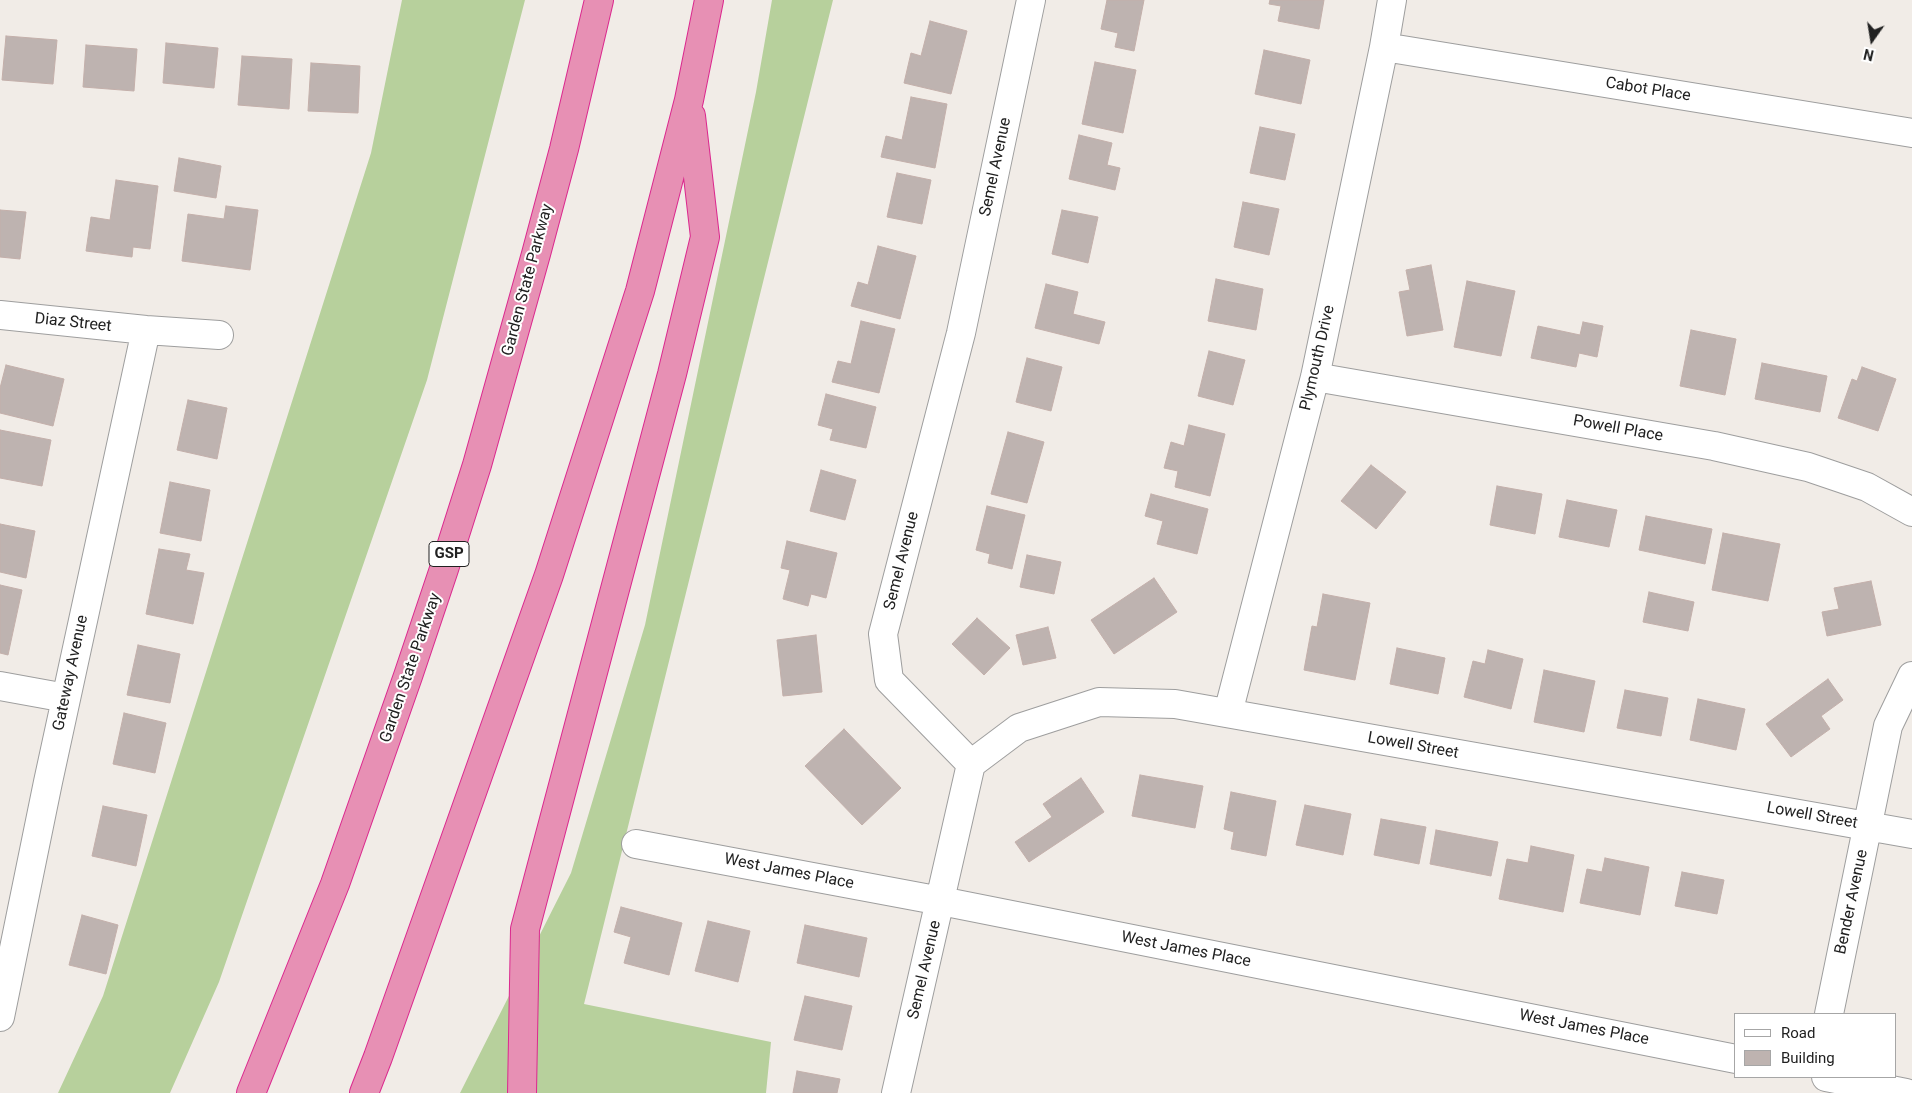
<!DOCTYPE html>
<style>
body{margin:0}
#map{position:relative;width:1912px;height:1093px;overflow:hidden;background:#f1ece7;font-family:Roboto,sans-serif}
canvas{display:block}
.legend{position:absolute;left:1734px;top:1013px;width:162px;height:65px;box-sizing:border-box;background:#fff;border:1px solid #a6a6a6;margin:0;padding:6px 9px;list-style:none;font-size:15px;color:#212121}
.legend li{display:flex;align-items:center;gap:10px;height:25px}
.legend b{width:25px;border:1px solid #a6a6a6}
.north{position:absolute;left:1847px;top:15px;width:50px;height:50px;-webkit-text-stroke:4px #fff;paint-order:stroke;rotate:193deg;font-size:14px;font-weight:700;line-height:20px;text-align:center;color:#212121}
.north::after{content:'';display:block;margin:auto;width:18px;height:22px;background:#212121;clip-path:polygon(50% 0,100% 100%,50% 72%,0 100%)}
</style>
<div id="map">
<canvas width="1912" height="1093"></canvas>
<ul class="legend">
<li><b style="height:6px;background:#fff"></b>Road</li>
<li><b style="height:14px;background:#beb3b0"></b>Building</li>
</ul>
<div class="north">N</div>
</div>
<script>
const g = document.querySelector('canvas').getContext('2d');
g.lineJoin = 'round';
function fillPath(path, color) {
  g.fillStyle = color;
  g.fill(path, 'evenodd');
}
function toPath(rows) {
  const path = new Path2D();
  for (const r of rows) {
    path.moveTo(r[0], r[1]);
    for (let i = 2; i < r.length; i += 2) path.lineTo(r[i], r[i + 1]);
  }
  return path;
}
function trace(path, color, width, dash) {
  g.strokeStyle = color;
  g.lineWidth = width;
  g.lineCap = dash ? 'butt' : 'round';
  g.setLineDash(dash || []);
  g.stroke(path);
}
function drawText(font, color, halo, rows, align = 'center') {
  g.font = font + ' Roboto,sans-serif';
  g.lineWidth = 4;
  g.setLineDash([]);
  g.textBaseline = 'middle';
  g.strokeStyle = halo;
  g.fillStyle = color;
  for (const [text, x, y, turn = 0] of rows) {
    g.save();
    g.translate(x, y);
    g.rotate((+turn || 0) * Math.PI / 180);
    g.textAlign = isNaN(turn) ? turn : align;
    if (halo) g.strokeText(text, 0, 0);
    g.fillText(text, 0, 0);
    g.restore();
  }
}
fillPath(toPath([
 [402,0,525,0,427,380,219,982,170,1093,58,1093,103,996,371,153],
 [772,0,833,0,584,1004,771,1042,766,1093,460,1093,571,873,645,625,756,92]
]), '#b7d09c');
const building = toPath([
 [1107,0,1144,0,1134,51,1115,47,1118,33,1101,29,1107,0],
 [1270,0,1324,0,1319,29,1278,21,1281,6,1269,4,1270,0],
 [930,21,967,31,951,94,904,83,911,53,921,56,930,21],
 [6,36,57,40,53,84,2,80,6,36],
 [166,43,218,48,214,88,163,83,166,43],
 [86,45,137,49,134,91,83,87,86,45],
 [1264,50,1310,60,1301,104,1255,94,1264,50],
 [242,56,292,59,289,109,238,105,242,56],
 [1095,62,1136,70,1123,133,1082,124,1095,62],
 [311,63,360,66,358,113,308,111,311,63],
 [911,97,947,104,935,168,881,157,886,136,902,140,911,97],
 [1260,127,1295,134,1285,180,1250,173,1260,127],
 [1079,135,1112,143,1107,165,1120,168,1115,190,1069,179,1079,135],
 [179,158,221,166,216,198,174,191,179,158],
 [897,173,931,180,922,224,887,217,897,173],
 [116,180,158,186,150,249,133,247,132,257,86,251,91,217,110,220,116,180],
 [1243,202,1279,209,1269,255,1234,247,1243,202],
 [226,206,258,210,250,270,182,261,188,214,224,219,226,206],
 [0,210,26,212,20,259,0,257,0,210],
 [1062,210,1098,217,1088,263,1052,254,1062,210],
 [878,246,916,256,900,319,851,306,858,282,868,285,878,246],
 [1431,265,1443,330,1407,336,1399,292,1410,290,1406,270,1431,265],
 [1216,279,1263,289,1256,330,1208,321,1216,279],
 [1467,281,1515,291,1501,356,1454,347,1467,281],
 [1046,284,1078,292,1073,314,1105,322,1099,344,1035,328,1046,284],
 [861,321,895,329,879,393,832,382,838,361,851,364,861,321],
 [1583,322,1603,326,1597,357,1579,353,1576,367,1531,358,1538,326,1580,335,1583,322],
 [1691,330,1736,339,1725,395,1680,386,1691,330],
 [1209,351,1245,360,1233,405,1198,396,1209,351],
 [1027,358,1062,367,1051,411,1016,402,1027,358],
 [1762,363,1827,376,1820,412,1755,399,1762,363],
 [6,365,64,379,53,426,0,413,0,388,6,365],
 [1862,367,1896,379,1878,431,1838,418,1852,379,1857,381,1862,367],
 [826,394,876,407,866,448,830,440,833,429,818,425,826,394],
 [188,400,227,408,217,459,177,450,188,400],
 [1189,425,1225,434,1210,496,1175,487,1178,471,1164,468,1171,442,1184,446,1189,425],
 [0,430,51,440,42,486,0,478,0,430],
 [1008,432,1044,442,1027,503,991,494,1008,432],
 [1371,465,1406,492,1376,529,1341,501,1371,465],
 [821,470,856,480,845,520,810,511,821,470],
 [170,482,210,490,201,541,160,533,170,482],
 [1497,486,1542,494,1535,534,1490,525,1497,486],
 [1151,494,1208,509,1197,554,1157,544,1163,521,1145,516,1151,494],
 [1567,500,1617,510,1609,547,1559,537,1567,500],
 [987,506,1025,515,1012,569,988,563,990,554,976,550,987,506],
 [1646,516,1712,529,1705,564,1639,550,1646,516],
 [0,524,35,531,26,578,0,572,0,524],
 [1723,533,1780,544,1768,601,1712,590,1723,533],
 [787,541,837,553,826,598,811,594,808,606,783,599,790,570,781,568,787,541],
 [159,549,190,554,186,570,204,573,193,624,146,614,159,549],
 [1027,555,1061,562,1054,594,1020,587,1027,555],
 [1154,578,1177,612,1114,654,1091,620,1154,578],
 [1871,581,1881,625,1827,636,1822,612,1839,609,1834,588,1871,581],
 [0,585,22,590,8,655,0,653,0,585],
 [1649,592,1694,602,1688,631,1643,622,1649,592],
 [1323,594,1370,603,1355,680,1304,670,1312,626,1317,627,1323,594],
 [977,618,1010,648,984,675,952,644,977,618],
 [1048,627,1056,658,1023,665,1016,635,1048,627],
 [816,635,822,692,783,696,777,640,816,635],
 [138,645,180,654,170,703,127,695,138,645],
 [1397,648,1445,658,1438,694,1390,684,1397,648],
 [1488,650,1523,659,1511,709,1464,697,1473,661,1485,664,1488,650],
 [1544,670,1595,681,1584,732,1534,722,1544,670],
 [1828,679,1843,700,1821,716,1830,729,1791,757,1766,724,1828,679],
 [1625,690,1668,698,1661,736,1617,728,1625,690],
 [1698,699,1745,709,1736,750,1690,740,1698,699],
 [124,713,166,723,155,773,113,764,124,713],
 [844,729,901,788,862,825,805,766,844,729],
 [1140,775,1203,786,1195,828,1132,816,1140,775],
 [1081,778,1104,812,1029,862,1015,842,1052,817,1043,804,1081,778],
 [1231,792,1276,801,1266,856,1231,849,1234,832,1224,829,1231,792],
 [1305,805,1351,814,1343,855,1296,845,1305,805],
 [103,806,147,815,136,866,92,856,103,806],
 [1381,819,1426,827,1419,864,1374,855,1381,819],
 [1436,830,1498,842,1491,876,1430,864,1436,830],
 [1531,846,1574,855,1563,912,1499,899,1507,859,1528,863,1531,846],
 [1605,858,1649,867,1640,915,1580,903,1587,869,1602,872,1605,858],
 [1682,872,1724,880,1717,914,1675,906,1682,872],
 [621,907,682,923,669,975,624,963,631,937,614,932,621,907],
 [82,915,118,925,106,974,69,965,82,915],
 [708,921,750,931,738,982,695,971,708,921],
 [805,925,867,938,859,977,797,963,805,925],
 [805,996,852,1006,842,1050,794,1040,805,996],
 [797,1071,840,1079,837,1093,793,1093,797,1071]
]);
fillPath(building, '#beb3b0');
trace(building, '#c3afaa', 1);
const minor = toPath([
 [1384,47,1912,133],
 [0,315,146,330,219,335],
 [1315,377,1714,446,1808,467,1867,487,1912,512],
 [0,686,66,698],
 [1228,713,1315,377,1384,47,1392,0],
 [971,764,1019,728,1099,702,1175,704,1912,834],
 [971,764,889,680,883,634,961,333,1031,0],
 [636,844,941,901,1736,1059],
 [1829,1014,1888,726,1912,676],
 [0,1017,48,782,146,330],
 [1826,1077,1906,1093],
 [896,1093,971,764]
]);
const motorway = toPath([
 [251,1093,335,884,408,676,444,569,477,465,536,254,564,149,599,0],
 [364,1093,378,1057,549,575,640,291,689,100,709,0],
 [522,1093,525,929,672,374,705,237,691,116]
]);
trace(minor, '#9e9e9e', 30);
trace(motorway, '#db288e', 30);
trace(minor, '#fff', 28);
trace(motorway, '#e790b4', 28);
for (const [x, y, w] of [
 [449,554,40]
]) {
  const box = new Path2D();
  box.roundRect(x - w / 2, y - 12.5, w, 25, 4);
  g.fillStyle = '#fff';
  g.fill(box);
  trace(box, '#212121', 1);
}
drawText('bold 15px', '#212121', null, [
 ["GSP",449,554]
]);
drawText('16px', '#212121', '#fff', [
 ["Cabot Place",1648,90,9],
 ["Semel Avenue",996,167,-78],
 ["Garden State Parkway",528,280,-75],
 ["Diaz Street",73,323,6],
 ["Plymouth Drive",1318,358,-77],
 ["Powell Place",1618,429,10],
 ["Semel Avenue",902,561,-76],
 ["Garden State Parkway",411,668,-71],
 ["Gateway Avenue",71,673,-78],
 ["Lowell Street",1413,746,10],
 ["Lowell Street",1812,816,10],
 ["West James Place",789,872,11],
 ["Bender Avenue",1852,902,-78],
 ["West James Place",1186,950,11],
 ["Semel Avenue",925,970,-77],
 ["West James Place",1584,1028,11]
]);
</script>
